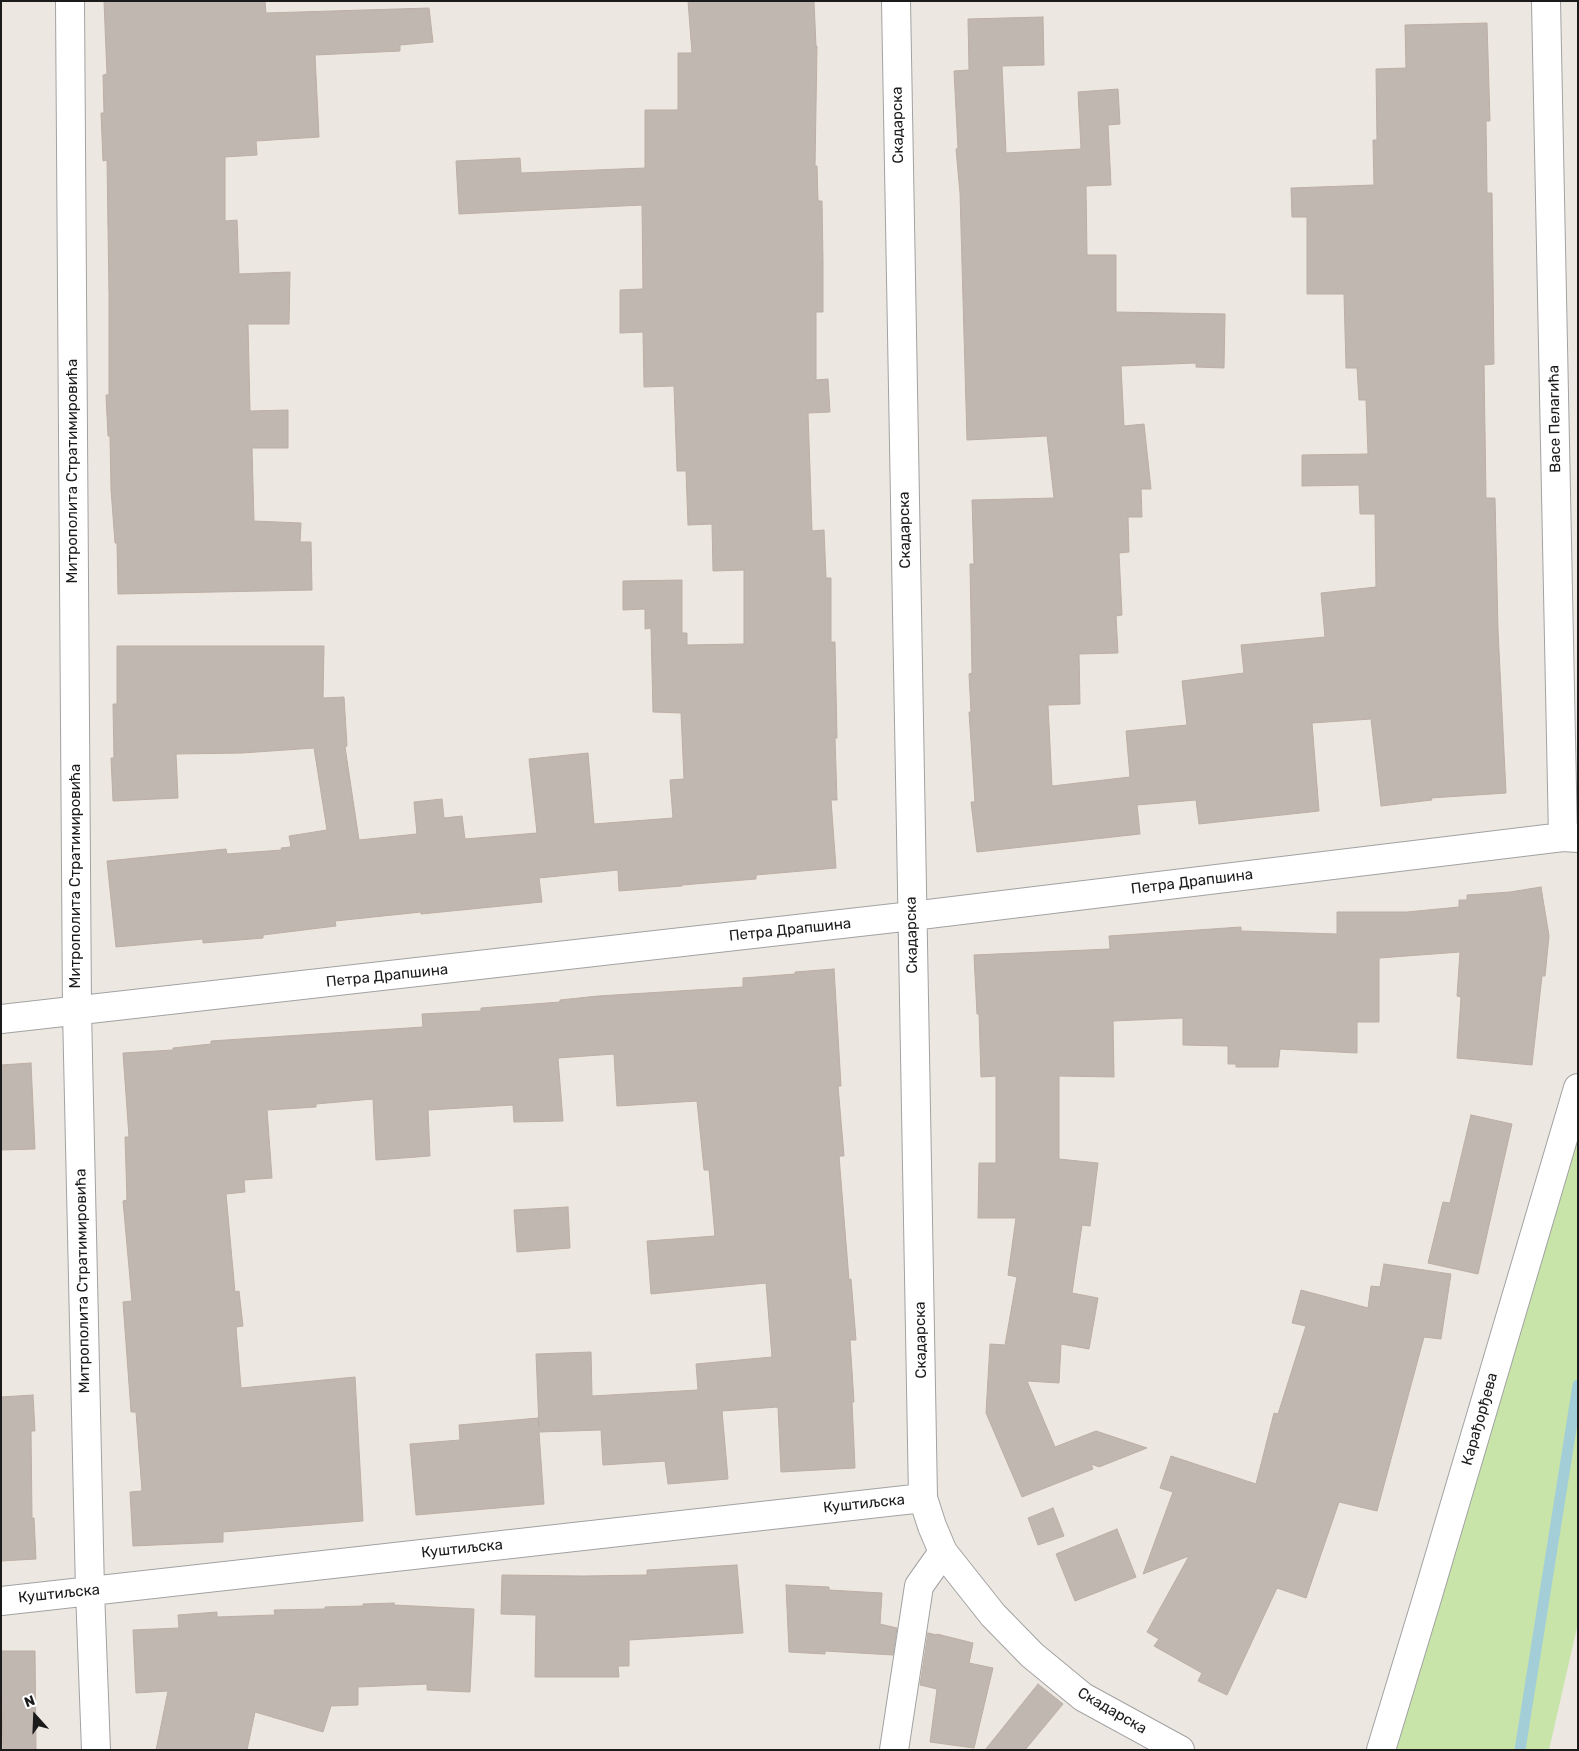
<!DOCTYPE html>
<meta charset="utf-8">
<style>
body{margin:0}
#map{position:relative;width:1579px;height:1751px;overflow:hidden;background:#ece8e1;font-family:Rubik,sans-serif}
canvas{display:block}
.frame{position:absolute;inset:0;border:2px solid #1b1b1b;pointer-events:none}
.north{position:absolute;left:10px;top:1691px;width:50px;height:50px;-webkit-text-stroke:4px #fff;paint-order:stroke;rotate:340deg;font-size:14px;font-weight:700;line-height:20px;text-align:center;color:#1b1b1b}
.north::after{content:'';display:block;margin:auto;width:18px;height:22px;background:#1b1b1b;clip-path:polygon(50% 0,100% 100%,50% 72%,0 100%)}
</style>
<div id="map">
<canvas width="1579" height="1751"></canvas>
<div class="frame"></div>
<div class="north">N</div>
</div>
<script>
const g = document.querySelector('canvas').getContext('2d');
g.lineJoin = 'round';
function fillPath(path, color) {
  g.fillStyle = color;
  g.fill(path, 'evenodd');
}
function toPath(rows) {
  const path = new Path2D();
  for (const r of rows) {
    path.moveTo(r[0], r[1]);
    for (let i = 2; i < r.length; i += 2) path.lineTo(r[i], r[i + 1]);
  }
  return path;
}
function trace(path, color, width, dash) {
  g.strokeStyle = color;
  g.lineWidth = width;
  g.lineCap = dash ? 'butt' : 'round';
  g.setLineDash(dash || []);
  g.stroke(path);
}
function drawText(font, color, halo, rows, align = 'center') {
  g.font = font + ' Rubik,sans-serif';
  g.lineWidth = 4;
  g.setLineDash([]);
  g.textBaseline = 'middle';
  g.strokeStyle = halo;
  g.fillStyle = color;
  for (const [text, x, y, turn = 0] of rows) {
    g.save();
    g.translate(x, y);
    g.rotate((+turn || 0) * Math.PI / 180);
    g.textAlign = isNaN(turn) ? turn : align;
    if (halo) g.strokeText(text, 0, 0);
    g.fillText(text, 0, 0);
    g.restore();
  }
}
fillPath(toPath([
 [1578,1082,1578,1623,1549,1750,1378,1750]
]), '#c8e4a9');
trace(toPath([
 [1520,1750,1578,1385]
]), '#a3ced8', 11);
const building = toPath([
 [104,1,265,1,266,13,429,8,433,42,400,45,400,51,315,55,319,137,256,141,257,155,225,157,225,221,237,220,239,274,290,272,289,324,248,324,250,411,288,410,288,448,252,448,254,521,301,523,300,542,311,542,312,590,118,594,117,543,115,543,111,489,110,436,108,436,106,395,109,395,109,294,107,160,103,161,101,113,104,113,103,75,107,74,104,1],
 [688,1,814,1,816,46,817,46,815,166,817,166,818,201,822,201,823,262,823,312,816,312,816,380,828,379,830,412,808,413,810,470,812,531,824,530,826,578,831,578,831,642,835,642,837,738,835,738,837,800,831,800,836,868,756,875,756,879,682,885,682,886,619,891,618,870,539,878,542,902,421,914,421,912,335,921,336,926,263,935,263,938,203,943,203,939,116,947,107,861,226,849,227,854,282,850,281,848,291,847,289,836,327,830,314,748,242,753,176,754,178,798,113,801,111,758,114,758,113,704,117,704,117,646,324,646,323,698,344,697,347,746,345,747,359,840,417,834,414,802,442,799,444,818,462,816,465,839,537,833,529,759,588,753,594,824,673,818,670,780,684,779,681,713,653,712,651,628,645,629,645,609,623,610,623,581,682,580,682,633,687,633,687,645,744,644,744,570,713,571,712,524,688,525,686,471,677,471,674,386,644,387,643,332,620,333,620,290,643,289,642,205,459,214,456,161,520,158,521,173,645,168,645,110,678,110,678,53,692,53,688,1],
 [1043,17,1044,65,1002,66,1006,153,1081,149,1078,92,1118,89,1120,124,1108,125,1111,185,1086,186,1087,255,1116,255,1116,312,1225,314,1224,368,1196,367,1196,363,1121,366,1124,426,1144,424,1151,489,1141,489,1142,517,1128,517,1129,552,1119,553,1122,615,1116,616,1118,653,1079,654,1080,704,1048,705,1052,786,1130,777,1126,731,1187,725,1182,681,1244,673,1241,645,1325,637,1321,593,1376,587,1375,514,1360,514,1359,485,1302,486,1302,455,1368,454,1366,400,1359,400,1357,368,1346,368,1344,294,1307,294,1307,217,1292,217,1291,188,1374,185,1373,140,1377,140,1376,69,1406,68,1405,25,1487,23,1490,121,1486,121,1487,193,1492,193,1494,364,1484,365,1486,498,1495,498,1498,630,1506,793,1431,798,1432,800,1381,806,1371,719,1312,723,1319,811,1199,824,1196,800,1137,805,1140,834,977,852,971,802,975,802,969,712,971,712,969,674,972,673,970,564,974,564,972,500,1054,498,1047,436,967,440,960,193,956,149,958,148,954,71,969,70,968,19,1043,17],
 [1541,887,1549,936,1545,976,1542,976,1532,1065,1457,1058,1461,997,1457,996,1460,952,1379,958,1379,1022,1357,1022,1357,1053,1280,1049,1278,1067,1236,1067,1236,1064,1228,1064,1228,1046,1183,1045,1183,1018,1113,1021,1114,1077,1059,1076,1059,1159,1098,1163,1090,1226,1082,1225,1072,1293,1098,1298,1089,1349,1061,1344,1059,1383,1027,1381,1055,1447,1096,1431,1147,1448,1099,1467,1091,1464,1093,1469,1022,1497,986,1413,990,1344,1005,1345,1017,1277,1008,1275,1016,1218,978,1218,979,1163,996,1163,996,1076,981,1077,979,1014,977,1014,974,955,1110,949,1109,936,1241,927,1241,931,1337,934,1337,912,1407,912,1459,907,1459,900,1467,900,1467,895,1510,892,1541,887],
 [834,969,841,1086,838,1086,844,1156,839,1156,849,1280,851,1279,856,1340,850,1340,854,1402,852,1402,855,1468,781,1472,778,1407,722,1411,728,1479,668,1484,665,1461,603,1465,601,1430,539,1432,544,1504,416,1515,410,1444,460,1440,459,1425,538,1418,539,1427,536,1354,591,1352,592,1396,698,1390,696,1364,772,1357,766,1283,651,1294,647,1241,715,1236,709,1170,704,1170,697,1101,617,1106,614,1054,558,1058,563,1121,514,1122,513,1105,428,1110,430,1156,376,1160,373,1099,316,1104,316,1107,267,1110,272,1178,244,1180,245,1192,226,1194,235,1292,239,1291,243,1326,236,1327,241,1388,355,1377,363,1521,223,1532,223,1542,133,1546,130,1492,142,1491,136,1412,131,1412,123,1302,132,1301,123,1201,127,1200,125,1137,129,1137,123,1053,173,1050,173,1048,211,1044,211,1041,423,1027,422,1014,481,1011,481,1008,560,1002,560,1000,598,996,743,987,743,978,795,974,795,972,834,969],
 [31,1063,35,1149,1,1150,1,1065,31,1063],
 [1471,1115,1512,1124,1478,1274,1428,1263,1443,1202,1450,1203,1471,1115],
 [568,1207,570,1248,517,1252,514,1210,568,1207],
 [1384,1264,1451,1274,1441,1339,1424,1337,1377,1511,1339,1502,1306,1598,1277,1588,1227,1695,1198,1681,1202,1673,1154,1646,1159,1639,1147,1632,1189,1556,1143,1574,1173,1492,1160,1488,1171,1456,1256,1484,1274,1413,1278,1414,1306,1326,1292,1323,1301,1290,1368,1308,1371,1286,1380,1287,1384,1264],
 [33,1395,35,1431,31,1431,32,1518,34,1518,36,1559,1,1561,1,1397,33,1395],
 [1053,1508,1064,1536,1038,1545,1028,1518,1053,1508],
 [1117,1529,1136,1577,1075,1601,1056,1554,1117,1529],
 [737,1565,743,1633,629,1640,629,1666,618,1666,619,1677,535,1677,536,1615,501,1614,502,1575,583,1576,647,1575,647,1570,737,1565],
 [786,1585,829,1587,829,1590,882,1593,880,1624,897,1628,893,1655,825,1651,825,1654,789,1652,786,1585],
 [394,1603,394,1605,474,1609,470,1692,427,1690,427,1684,358,1687,358,1705,331,1706,323,1732,255,1712,247,1750,156,1750,168,1691,136,1693,133,1630,179,1628,178,1615,217,1612,217,1617,275,1615,274,1610,325,1609,325,1607,363,1606,363,1604,394,1603],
 [928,1633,937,1635,937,1634,973,1643,969,1663,993,1668,974,1748,930,1742,937,1689,920,1685,928,1633],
 [1,1651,35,1651,36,1750,3,1750,1,1651],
 [1038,1684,1063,1704,1025,1750,985,1750,1038,1684]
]);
fillPath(building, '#c0b7b1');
trace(building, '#bdaea4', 1);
const street = toPath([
 [70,1,77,1011,90,1591,96,1750],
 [896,1,923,1498,932,1526,943,1552,993,1615,1032,1655,1083,1697,1180,1750],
 [1546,1,1563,837],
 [1,1019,912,916,1563,837,1578,838],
 [1,1601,923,1498],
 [894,1750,919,1586,943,1552],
 [1381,1750,1428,1595,1578,1088]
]);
trace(street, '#a2a2a2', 30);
trace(street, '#fff', 28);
drawText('15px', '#1b1b1b', '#fff', [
 ["Скадарска",898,125,-91],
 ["Васе Пелагића",1555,419,-91],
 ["Митрополита Стратимировића",73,471,-90],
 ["Скадарска",905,530,-91],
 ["Митрополита Стратимировића",76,876,-90],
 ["Петра Драпшина",1192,882,-7],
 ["Петра Драпшина",790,930,-6],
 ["Скадарска",912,935,-91],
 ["Петра Драпшина",387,976,-6],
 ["Митрополита Стратимировића",83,1281,-91],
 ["Скадарска",921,1340,-91],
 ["Карађорђева",1480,1419,-74],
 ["Куштиљска",864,1504,-6],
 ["Куштиљска",462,1549,-6],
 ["Куштиљска",59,1594,-6],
 ["Скадарска",1112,1711,30]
]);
</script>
